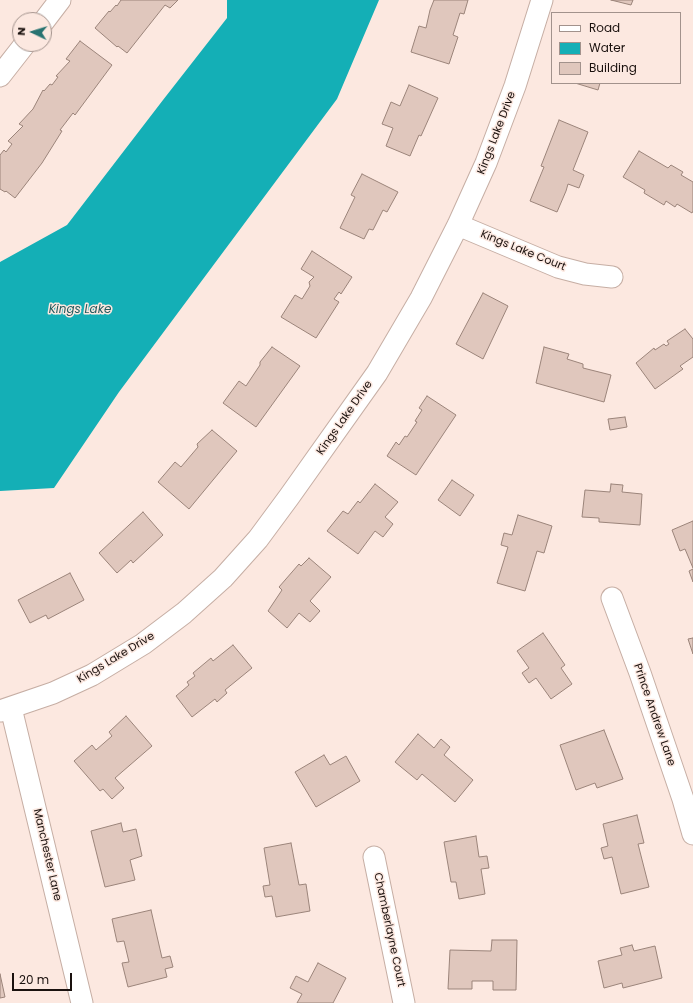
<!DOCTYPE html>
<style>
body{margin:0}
#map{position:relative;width:693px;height:1003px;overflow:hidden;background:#fce8e0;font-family:Poppins,sans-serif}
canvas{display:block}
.legend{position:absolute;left:551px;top:12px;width:130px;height:72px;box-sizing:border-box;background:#fce8e0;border:1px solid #a2928c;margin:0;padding:5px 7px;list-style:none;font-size:12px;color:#1a110e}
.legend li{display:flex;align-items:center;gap:8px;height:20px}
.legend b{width:20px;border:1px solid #a2928c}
.north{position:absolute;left:12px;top:12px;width:40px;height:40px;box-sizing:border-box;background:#fce8e0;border:1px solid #a2928c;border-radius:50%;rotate:274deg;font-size:11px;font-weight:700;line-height:16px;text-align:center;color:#1a110e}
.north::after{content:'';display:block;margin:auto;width:14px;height:18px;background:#287371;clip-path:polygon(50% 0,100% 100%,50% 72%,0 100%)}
.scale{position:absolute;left:12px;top:973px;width:60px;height:18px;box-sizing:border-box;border:2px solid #1a110e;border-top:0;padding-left:5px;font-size:12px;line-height:14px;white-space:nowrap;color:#1a110e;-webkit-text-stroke:3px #fce8e0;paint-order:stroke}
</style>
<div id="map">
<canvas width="693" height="1003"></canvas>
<ul class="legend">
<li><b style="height:5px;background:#fff"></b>Road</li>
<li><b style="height:11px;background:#14afb6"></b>Water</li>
<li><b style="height:11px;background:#e0c7bd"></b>Building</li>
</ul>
<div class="north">N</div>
<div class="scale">20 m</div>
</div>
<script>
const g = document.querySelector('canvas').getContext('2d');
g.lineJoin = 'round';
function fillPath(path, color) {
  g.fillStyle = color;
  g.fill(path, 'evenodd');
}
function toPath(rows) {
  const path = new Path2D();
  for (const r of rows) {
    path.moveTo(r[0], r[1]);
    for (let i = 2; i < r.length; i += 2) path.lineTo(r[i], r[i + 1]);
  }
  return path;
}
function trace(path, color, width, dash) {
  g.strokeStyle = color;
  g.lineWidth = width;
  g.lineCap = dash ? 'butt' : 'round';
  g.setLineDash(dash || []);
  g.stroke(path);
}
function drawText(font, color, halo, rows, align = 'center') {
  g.font = font + ' Poppins,sans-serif';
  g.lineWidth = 3;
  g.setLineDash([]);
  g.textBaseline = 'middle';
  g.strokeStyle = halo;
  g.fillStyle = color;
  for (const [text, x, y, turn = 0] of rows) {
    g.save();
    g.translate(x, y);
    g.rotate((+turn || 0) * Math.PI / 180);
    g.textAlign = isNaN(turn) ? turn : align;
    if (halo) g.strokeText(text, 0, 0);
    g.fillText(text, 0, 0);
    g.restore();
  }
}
fillPath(toPath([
 [227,0,379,0,337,99,119,392,54,488,0,491,0,262,67,225,163,100,227,18]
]), '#14afb6');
const building = toPath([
 [121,0,178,0,170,8,165,5,127,53,118,46,117,47,95,28,109,11,110,12,116,5,117,6,121,0],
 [434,0,468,0,464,14,460,13,453,35,458,37,449,64,411,52,419,26,426,28,430,10,434,0],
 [611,0,633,0,631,5,611,0],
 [80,41,112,65,75,115,73,113,60,130,62,131,42,163,15,198,6,191,5,192,0,189,0,155,4,150,6,152,12,144,8,141,23,126,19,124,33,109,43,90,44,91,50,84,52,85,58,77,56,76,70,61,66,59,80,41],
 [575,83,600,83,598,90,575,83],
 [409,85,438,98,421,136,419,135,410,156,386,146,393,128,382,124,391,102,400,106,409,85],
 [559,120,588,132,573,170,584,175,579,188,568,184,566,191,557,212,530,201,544,167,541,166,559,120],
 [639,151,668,168,671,165,683,172,681,175,693,182,693,211,692,213,677,204,675,207,666,201,664,205,644,193,645,190,623,177,639,151],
 [362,174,398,192,387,212,383,210,373,230,369,229,364,239,340,228,355,197,351,195,362,174],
 [312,251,352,277,341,294,339,292,334,299,339,302,316,338,281,317,295,295,302,299,310,286,309,282,314,277,301,269,312,251],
 [483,293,508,306,483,359,456,344,483,293],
 [685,329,693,339,693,357,680,366,683,369,655,389,636,363,654,348,655,350,664,344,666,346,669,344,667,341,685,329],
 [272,347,300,366,256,427,223,403,239,381,246,386,260,365,260,362,272,347],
 [544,347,569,354,567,359,583,364,583,368,611,375,604,402,536,383,544,347],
 [427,396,456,415,416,475,387,456,396,442,399,445,405,436,407,437,417,422,415,421,422,410,419,408,427,396],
 [625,417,627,427,610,430,608,419,625,417],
 [212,430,237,451,189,509,158,482,175,462,181,467,198,447,197,444,212,430],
 [452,480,474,495,460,516,438,500,452,480],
 [375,484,398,502,385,517,393,524,383,537,375,531,358,554,327,531,343,511,348,514,358,501,360,503,375,484],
 [611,484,623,485,622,492,642,494,640,525,599,522,599,518,582,517,585,490,610,492,611,484],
 [143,512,163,535,133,563,131,560,117,573,99,553,143,512],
 [518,515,552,526,544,553,537,551,525,591,497,583,508,547,501,545,504,533,512,535,518,515],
 [693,521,693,568,685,549,680,551,672,530,693,521],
 [309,558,331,577,310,601,320,611,310,622,299,613,287,628,268,611,282,590,279,587,299,564,301,566,309,558],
 [693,569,693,582,689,571,693,569],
 [70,573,84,600,48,619,46,615,30,623,18,600,70,573],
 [543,633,565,665,561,668,572,684,551,699,536,678,529,683,522,673,529,668,517,651,543,633],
 [693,638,693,654,688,639,693,638],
 [233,645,252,668,225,690,227,693,217,702,215,699,192,717,176,696,189,685,187,682,195,676,193,673,211,658,213,661,233,645],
 [126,716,152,746,115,778,124,788,112,799,103,789,100,791,74,761,92,745,96,750,112,736,109,732,126,716],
 [604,730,623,779,597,788,595,783,576,790,560,745,604,730],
 [418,734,434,748,441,739,450,747,444,755,473,780,455,802,422,774,417,780,395,762,418,734],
 [324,755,330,765,346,756,360,781,316,807,295,772,324,755],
 [637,815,644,843,638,844,649,887,621,894,612,857,604,859,601,848,608,846,603,824,637,815],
 [121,823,123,832,136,829,142,856,130,860,135,880,105,887,91,831,121,823],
 [476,836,479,857,487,856,489,868,481,869,485,894,459,899,456,882,451,882,444,842,476,836],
 [291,843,299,885,306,884,310,911,276,917,272,896,265,897,263,886,270,885,264,848,291,843],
 [151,910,162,958,170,956,173,967,165,969,167,977,128,987,122,963,129,962,124,941,117,942,112,919,151,910],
 [492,940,517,940,516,990,493,990,493,981,472,981,472,989,448,989,450,950,491,951,492,940],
 [632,945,634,951,655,946,662,978,623,988,622,983,604,988,598,961,622,955,620,948,632,945],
 [318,963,346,978,333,1003,297,1003,302,994,290,988,296,976,308,982,318,963],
 [0,974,5,997,0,998,0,974]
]);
fillPath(building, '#e0c7bd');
trace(building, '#9b847a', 1);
const minor = toPath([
 [44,21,60,0],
 [0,76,25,44],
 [458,225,558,267,585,274,612,277],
 [612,598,640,673,683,799,693,834],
 [11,708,82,1003],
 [0,711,53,693,92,675,143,644,184,613,223,578,258,539,289,497,377,373,421,298,458,225,486,163,515,86,542,0],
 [374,857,404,1003]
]);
trace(minor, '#c6aea4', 23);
trace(minor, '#fff', 21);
drawText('11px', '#1a110e', '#fce8e0', [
 ["Kings Lake Drive",497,133,-69],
 ["Kings Lake Court",523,251,22],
 ["Kings Lake Drive",345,418,-55],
 ["Kings Lake Drive",116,658,-31],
 ["Prince Andrew Lane",654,715,71],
 ["Manchester Lane",47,855,77],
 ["Chamberlayne Court",389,930,78]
]);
drawText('italic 12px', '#255c5f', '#fce8e0', [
 ["Kings Lake",80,310]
]);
</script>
